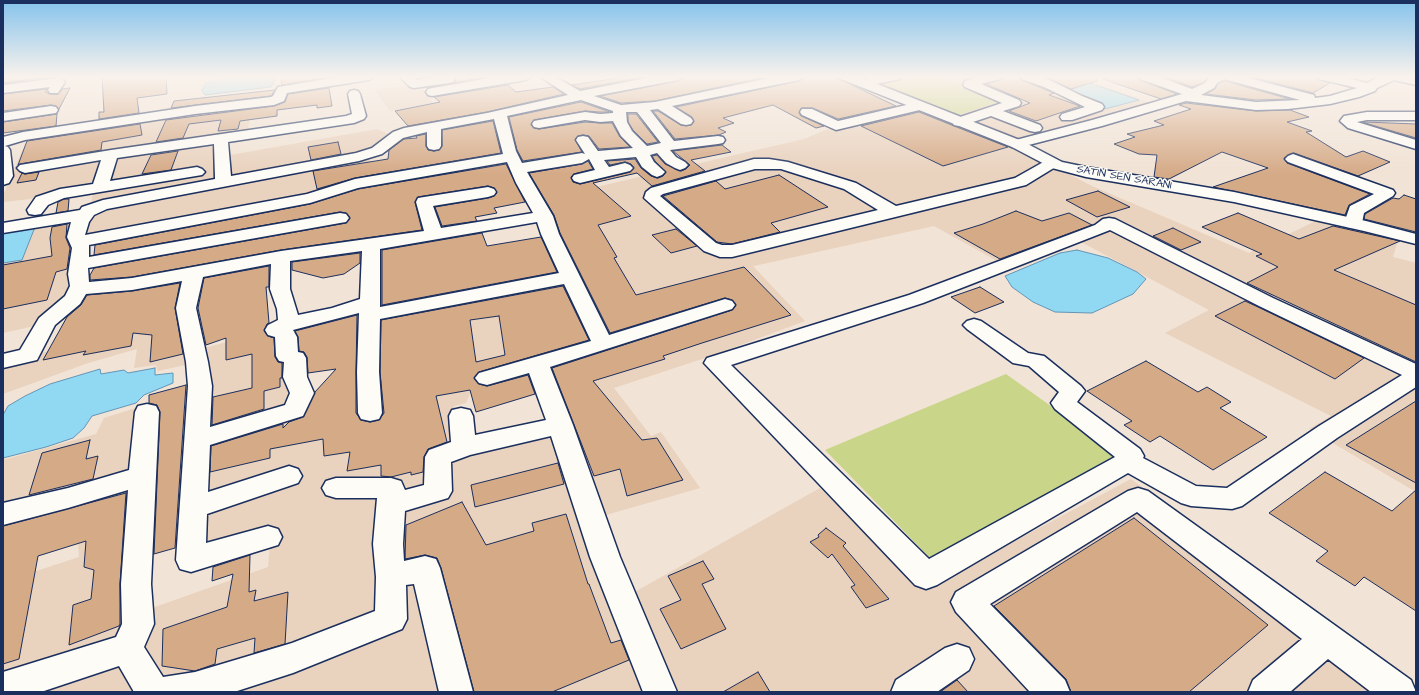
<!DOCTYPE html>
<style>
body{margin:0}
#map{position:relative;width:1419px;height:695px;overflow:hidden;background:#f1e3d5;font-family:"Architects Daughter",sans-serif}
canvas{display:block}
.frame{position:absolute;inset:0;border:4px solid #1b2f5e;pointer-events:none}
</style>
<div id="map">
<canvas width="1419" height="695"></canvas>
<div class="frame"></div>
</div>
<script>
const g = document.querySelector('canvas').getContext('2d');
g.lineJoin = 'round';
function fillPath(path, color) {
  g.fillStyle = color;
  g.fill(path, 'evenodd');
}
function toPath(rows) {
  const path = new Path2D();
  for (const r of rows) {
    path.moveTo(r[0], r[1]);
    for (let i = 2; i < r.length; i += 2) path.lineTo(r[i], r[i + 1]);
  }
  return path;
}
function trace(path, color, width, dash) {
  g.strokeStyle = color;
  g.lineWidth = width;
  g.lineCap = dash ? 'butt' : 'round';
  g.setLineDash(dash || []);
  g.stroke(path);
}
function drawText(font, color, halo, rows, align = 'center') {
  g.font = font + ' "Architects Daughter",sans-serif';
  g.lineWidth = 3;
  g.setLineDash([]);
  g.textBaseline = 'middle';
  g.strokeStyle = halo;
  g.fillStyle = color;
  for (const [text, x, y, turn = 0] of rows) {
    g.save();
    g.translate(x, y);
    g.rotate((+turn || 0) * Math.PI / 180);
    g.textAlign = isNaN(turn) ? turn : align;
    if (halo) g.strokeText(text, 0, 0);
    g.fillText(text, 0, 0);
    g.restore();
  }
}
fillPath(toPath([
 [852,76,1075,76,1155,104,1018,140],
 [421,84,433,103,390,111,374,90],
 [252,105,248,129,244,136,216,141,220,181,91,206,93,192,3,202,3,196,27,139],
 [920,109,1025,152,1092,186,1249,253,1318,220,1399,237,1393,257,1416,263,1416,492,1309,429,1331,416,1165,333,1209,310,1081,242,1103,232,1010,268,934,226,754,266,752,265,805,321,714,355,614,388,651,436,661,432,700,488,606,515,547,365,606,338,551,218,596,210,583,190,804,139,825,130],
 [377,129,391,135,372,151,230,180,230,155],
 [361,159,369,159,376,178,311,196,86,238,81,231,96,211,111,205],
 [81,211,74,250,73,288,39,325,3,333,3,224],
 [190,275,194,363,158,371,156,365,134,368,137,349,88,363,3,394,3,362,80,344,117,290],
 [567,280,598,343,477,377,466,403,454,406,459,444,434,488,387,505,386,615,213,676,160,681,138,644,147,630,155,607,268,567,271,534,200,552,206,440,297,412,312,393,359,381,365,421,378,420,376,316],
 [266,332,280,334,293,359,289,409,204,434,200,349],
 [139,407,134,475,3,509,3,460,96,434,104,418],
 [557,429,652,692,461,692,431,565,399,572,398,508,441,494,442,459],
 [1131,479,1416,687,1416,692,678,692,631,594,820,488,925,589],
 [131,485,130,626,114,644,3,679,3,582,79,557,75,501],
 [421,575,449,692,194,692,395,622,398,580],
 [123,656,140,692,12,692]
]), '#e9d2be');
fillPath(toPath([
 [921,76,938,76,1000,101,959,115,882,85],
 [1006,374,1118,454,931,559,825,450]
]), '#c9d589');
const water = toPath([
 [227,76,273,76,274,82,271,87,205,95,202,90,206,83,227,76],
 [1084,81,1139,100,1105,109,1047,89,1084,81],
 [35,227,22,260,3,263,3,233,35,227],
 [1077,250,1108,258,1137,272,1146,279,1133,294,1092,313,1055,312,1033,302,1012,287,1005,276,1060,253,1077,250],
 [155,368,155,375,173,373,173,383,144,395,136,403,92,416,84,428,73,438,46,447,3,458,3,415,8,406,25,396,50,384,100,369,101,374,124,370,128,373,155,368]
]);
fillPath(water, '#91d9f2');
trace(water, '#6295b7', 1);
const building = toPath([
 [10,76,54,76,3,83,3,77,10,76],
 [102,76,166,76,167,94,137,98,139,113,99,119,99,112,104,112,102,76],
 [281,76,322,76,323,78,282,85,281,76],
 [455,76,490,76,454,83,456,80,455,76],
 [631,76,647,76,580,89,572,85,631,76],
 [685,76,770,76,655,101,621,103,600,96,678,81,685,76],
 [806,76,833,76,896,106,838,119,813,108,801,108,799,113,801,116,824,126,816,128,773,105,723,118,734,123,718,128,726,132,719,135,675,139,653,111,658,111,681,125,691,125,694,122,692,117,676,107,799,81,806,76],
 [1004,76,1019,76,1021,80,1054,93,1049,95,1080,106,1036,121,1009,111,1030,103,986,84,1000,80,1004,76],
 [1044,76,1097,76,1097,81,1071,89,1044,76],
 [1103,76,1137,76,1140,80,1177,94,1161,99,1103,79,1103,76],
 [1163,76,1209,76,1204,82,1192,87,1163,76],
 [1249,76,1316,76,1319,80,1330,83,1313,93,1249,76],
 [1224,81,1290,99,1256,100,1206,94,1215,89,1218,84,1224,81],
 [508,85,516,92,553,87,564,94,487,112,408,126,395,111,440,102,434,97,508,85],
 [70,88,59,109,56,106,51,105,3,111,3,94,47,89,45,92,50,94,58,94,62,89,70,88],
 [329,88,332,106,317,108,317,105,277,110,277,116,240,121,238,129,218,131,221,120,189,124,183,138,156,142,166,120,274,106,285,102,288,94,329,88],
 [275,90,271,96,171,108,174,101,275,90],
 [581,102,610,112,600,112,585,111,534,120,531,125,534,128,539,129,585,122,600,123,612,123,620,137,630,147,599,149,589,136,583,135,578,136,575,139,582,152,523,161,517,150,509,117,581,102],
 [1186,103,1256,111,1290,110,1309,117,1287,122,1312,131,1306,132,1346,157,1363,151,1390,162,1358,176,1294,153,1284,158,1287,163,1370,194,1349,205,1345,215,1213,187,1268,168,1222,152,1169,179,1154,177,1157,155,1139,154,1114,144,1135,137,1127,134,1164,125,1154,121,1191,109,1179,105,1186,103],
 [919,112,954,126,1008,147,943,166,861,126,919,112],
 [57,114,56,126,3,133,3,122,57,114],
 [628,114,636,114,658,142,647,144,633,130,628,122,628,114],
 [493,121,501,153,355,178,317,189,313,171,388,159,389,150,404,139,417,138,416,136,426,134,426,146,428,150,434,151,439,150,442,146,442,130,493,121],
 [1364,122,1416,124,1416,138,1365,123,1364,122],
 [140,124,142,135,102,142,101,150,20,164,18,165,27,141,140,124],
 [338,142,341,154,311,160,308,147,338,142],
 [722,145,731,152,691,160,705,171,652,186,637,173,593,183,631,216,598,225,617,257,614,258,636,295,744,267,791,315,702,343,663,356,665,359,593,381,642,440,657,438,683,480,627,496,620,469,594,476,552,368,732,310,736,305,732,300,725,298,610,333,560,233,554,215,529,173,582,164,588,161,593,169,574,174,571,177,573,182,580,184,630,172,634,168,631,164,625,162,610,165,607,161,635,159,641,168,651,176,658,178,663,176,666,172,655,161,652,156,657,155,665,164,681,171,686,169,690,165,673,151,722,145],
 [178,151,171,170,142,174,151,155,178,151],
 [506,164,525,202,494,208,497,213,475,217,477,221,442,226,435,207,488,198,494,196,497,193,494,188,488,186,418,197,415,202,422,230,281,250,132,277,90,280,90,275,94,268,346,223,350,218,346,213,340,212,94,255,95,245,310,204,358,189,506,164],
 [39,172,36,180,17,183,22,173,25,174,39,172],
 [779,175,828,207,771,223,780,232,732,244,717,242,663,196,716,181,725,189,779,175],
 [1098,191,1130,207,1097,217,1066,200,1098,191],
 [1404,195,1416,199,1416,232,1364,219,1365,214,1393,198,1399,199,1404,195],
 [64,199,69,199,68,211,56,213,58,202,64,199],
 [1016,211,1042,221,1069,213,1092,225,1000,259,954,233,983,224,1016,211],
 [1238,213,1299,239,1333,226,1400,241,1334,270,1416,305,1416,362,1247,283,1278,267,1256,256,1262,254,1202,227,1238,213],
 [67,224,66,238,70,248,67,269,56,272,47,300,3,309,3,265,52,256,50,238,52,227,67,224],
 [1173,228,1201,242,1181,250,1153,236,1173,228],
 [676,229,697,246,671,253,652,235,676,229],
 [482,233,487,246,541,237,557,272,382,305,382,250,482,233],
 [360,253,360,263,344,274,323,278,292,270,292,262,360,253],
 [269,266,269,287,266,287,269,323,267,324,264,331,268,336,274,338,275,357,278,362,282,363,282,378,280,378,280,387,264,391,264,409,212,425,213,397,252,388,252,354,226,360,226,338,206,345,198,308,204,278,269,266],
 [180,283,175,308,183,354,150,362,152,335,133,333,131,346,83,355,86,351,43,360,67,317,81,305,87,295,132,291,180,283],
 [563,286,589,340,479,372,474,378,479,384,487,386,528,375,535,394,476,412,470,390,436,396,447,442,428,449,424,457,423,472,411,475,411,472,391,477,381,476,381,465,347,471,350,452,324,456,323,439,270,449,270,458,210,472,211,446,283,424,283,428,289,422,303,417,315,392,336,369,308,373,307,357,304,352,299,351,298,337,295,331,357,315,356,372,356,413,361,420,370,422,379,420,384,413,380,372,381,320,563,286],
 [499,316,505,355,476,362,470,320,499,316],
 [980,287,1004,302,975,313,951,297,980,287],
 [1245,301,1258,307,1364,358,1335,379,1215,316,1245,301],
 [1146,361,1198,392,1207,387,1231,402,1220,408,1267,437,1213,470,1160,436,1150,442,1124,425,1132,421,1087,391,1146,361],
 [186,385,175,548,154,554,160,412,157,405,149,403,149,395,186,385],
 [1416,401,1416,483,1346,445,1416,401],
 [90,440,86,459,98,456,93,479,29,495,42,453,90,440],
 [558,463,564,484,475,507,471,485,558,463],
 [1325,472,1392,511,1416,490,1416,611,1364,577,1355,586,1316,561,1328,551,1269,513,1325,472],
 [126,493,120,584,120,624,119,626,69,645,73,605,91,599,94,570,84,567,86,541,38,556,19,659,3,664,3,526,126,493],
 [462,502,486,545,534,531,532,523,566,514,588,584,589,584,611,643,621,640,629,660,552,692,474,692,441,568,437,558,425,555,405,559,406,525,462,502],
 [1134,518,1268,625,1189,692,1071,692,1066,679,994,606,1134,518],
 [826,528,846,543,843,546,889,599,866,608,851,587,855,585,832,554,828,558,810,542,819,537,818,535,826,528],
 [250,555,249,592,256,590,254,601,288,592,285,644,254,653,255,638,217,649,215,664,195,671,162,666,163,629,227,607,233,574,212,581,213,567,250,555],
 [703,561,714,579,702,584,726,629,681,649,660,609,681,600,668,576,703,561],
 [758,672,770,692,723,692,758,672],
 [957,680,968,692,940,692,957,680]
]);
fillPath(building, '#d5aa87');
trace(building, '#1b2f5e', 1);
const minor = toPath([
 [344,76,375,76,369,80,287,93,284,101,274,105,195,114,25,140,5,146,8,147,10,150,13,176,9,183,3,185,3,137,23,132,195,106,271,97,273,96,278,87,344,76],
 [399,76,413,76,417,80,441,76,453,76,455,79,453,82,449,83,414,88,410,87,399,76],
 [502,76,532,76,526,80,432,96,428,95,426,92,428,89,432,88,502,76],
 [539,76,554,76,580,91,657,76,684,76,678,80,594,96,621,105,655,102,779,76,805,76,799,80,672,106,691,118,693,121,691,124,686,125,681,124,658,109,650,110,674,141,718,136,723,137,725,140,723,143,718,144,670,150,676,157,685,162,688,165,685,168,680,170,675,168,666,163,657,153,650,155,654,162,665,172,662,175,657,177,652,175,642,167,636,157,604,160,609,167,625,163,630,165,633,168,630,171,580,183,574,181,572,178,574,175,595,170,589,159,582,163,527,172,553,216,559,234,609,335,725,299,732,301,735,305,732,309,550,367,573,425,620,557,677,692,643,692,590,557,551,436,470,455,451,462,452,491,448,498,405,511,403,544,404,561,425,556,436,559,440,568,473,692,439,692,414,584,406,585,407,619,402,629,293,673,234,692,134,692,119,666,41,692,3,692,3,672,116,637,122,624,121,584,128,490,68,508,3,525,3,503,68,488,129,470,135,412,138,406,147,404,156,406,159,412,151,584,154,624,144,647,163,677,195,672,292,643,375,611,376,577,373,544,377,498,336,498,326,495,322,488,326,481,336,478,391,478,401,481,405,490,424,485,425,457,429,450,451,442,449,416,452,410,461,408,470,410,473,416,475,435,546,420,529,373,487,385,479,383,475,378,479,373,591,341,564,284,380,319,379,372,382,413,379,419,370,421,361,419,358,413,357,372,359,313,293,330,297,337,298,352,303,353,306,358,307,377,314,393,303,416,210,445,208,492,289,466,298,469,302,476,298,483,207,514,206,543,268,526,278,529,282,537,278,545,191,572,180,569,176,560,188,386,186,362,176,308,182,281,132,290,86,294,80,304,55,325,37,360,3,368,3,354,20,350,39,318,65,296,70,286,68,274,72,248,67,237,71,222,3,233,3,223,80,210,82,207,103,200,215,179,214,144,117,158,110,181,197,167,202,169,205,172,202,175,64,198,48,205,41,214,35,215,29,214,27,210,36,197,60,189,93,184,101,160,25,173,20,171,17,168,20,165,111,150,346,116,352,114,348,94,350,91,354,90,358,91,360,94,366,116,364,119,354,123,228,142,231,176,356,153,372,148,393,132,404,128,487,113,568,95,539,76],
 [581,100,613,111,613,113,600,114,585,112,539,120,534,121,532,124,534,127,539,128,585,120,600,122,613,121,621,136,633,148,598,151,588,137,583,136,578,137,576,140,585,154,582,153,522,163,516,151,507,116,581,100],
 [626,112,637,112,661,143,647,146,632,131,627,122,626,112],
 [494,119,503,154,355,179,307,194,85,235,89,222,94,215,107,209,359,161,382,154,403,138,427,132,427,146,429,149,434,150,439,149,441,146,441,129,494,119],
 [507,162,516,183,533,213,441,228,433,206,488,197,494,195,496,192,494,189,488,187,424,197,418,198,416,202,424,231,281,251,132,278,89,282,88,268,340,223,346,222,349,218,346,214,340,213,89,257,89,245,310,203,358,188,507,162],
 [537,222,541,234,559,273,380,307,380,249,537,222],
 [362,251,360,299,332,308,298,315,290,289,290,261,362,251],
 [271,264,270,289,277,309,278,320,268,325,265,330,268,335,275,337,276,356,279,361,284,362,283,377,290,393,285,405,210,427,212,386,208,362,196,308,203,277,271,264],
 [877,76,902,76,900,79,863,87,859,86,857,83,859,80,877,76],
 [982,76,1002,76,1000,79,981,84,1019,100,1021,103,1019,106,1003,111,1040,125,1042,128,1040,131,1035,132,1030,131,991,116,964,125,959,126,954,125,952,122,954,119,1002,103,965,87,963,84,965,81,982,76],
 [1020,76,1039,76,1052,81,1082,96,1102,104,1104,107,1102,110,1072,120,1062,120,1060,117,1062,114,1085,107,1044,87,1022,79,1020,76],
 [1138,76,1157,76,1192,89,1205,83,1211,76,1241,76,1314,95,1315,98,1330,96,1357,88,1319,79,1317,76,1339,76,1367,83,1381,76,1412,76,1416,77,1416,85,1394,80,1377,88,1375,91,1359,97,1330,104,1288,109,1256,110,1186,101,1102,126,1017,148,1012,147,1010,144,1012,141,1092,120,1182,94,1140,79,1138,76],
 [1224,79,1300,100,1256,102,1201,95,1214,88,1217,83,1224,79],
 [59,78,63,79,65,82,58,93,50,93,48,90,50,87,3,93,3,85,59,78],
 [919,102,924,103,926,106,924,109,836,130,802,115,800,112,802,109,812,109,838,121,919,102],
 [51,106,56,107,58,110,56,113,3,121,3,113,51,106],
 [1367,112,1416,112,1416,120,1367,120,1357,122,1416,140,1416,149,1348,128,1340,121,1344,116,1367,112],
 [1293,154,1393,190,1395,193,1393,196,1364,213,1362,223,1359,227,1353,228,1347,227,1344,223,1350,206,1374,194,1288,162,1285,159,1288,156,1293,154],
 [1052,158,1057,160,1060,163,1057,166,1026,185,732,257,720,257,704,251,644,198,646,192,651,188,754,159,769,159,788,162,856,183,896,206,1015,178,1047,160,1052,158],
 [755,169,781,169,844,189,878,210,732,245,722,245,716,243,660,196,663,194,755,169],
 [1109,218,1115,219,1273,298,1416,364,1416,387,1337,438,1242,506,1232,509,1191,506,1181,503,1128,473,937,585,926,589,915,585,704,363,707,358,909,295,1095,225,1103,219,1109,218],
 [1110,230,1259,306,1402,375,1319,426,1227,488,1196,486,1143,458,1144,456,1140,449,1077,402,1085,391,1081,386,1044,356,1028,353,981,321,974,319,967,321,963,325,967,329,1013,363,1029,366,1059,392,1051,403,1055,409,1115,457,929,559,731,365,923,303,1110,230],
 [1138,488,1148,491,1411,680,1416,692,1371,692,1328,659,1290,692,1248,692,1253,680,1302,639,1137,512,990,604,1065,680,1070,692,1030,692,956,612,951,602,956,592,1128,491,1138,488],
 [957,644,969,648,974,659,969,670,937,692,891,692,896,680,945,648,957,644]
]);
const major = toPath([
 [839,76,857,76,1022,141,1062,162,1086,167,1234,192,1366,221,1416,234,1416,244,1364,231,1234,202,1086,177,1052,168,1012,147,841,79,839,76]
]);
trace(minor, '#1b2f5e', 3);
trace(major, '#1b2f5e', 3);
fillPath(minor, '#fdfcf7');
fillPath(major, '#fdfcf7');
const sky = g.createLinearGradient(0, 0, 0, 174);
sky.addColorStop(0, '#85c3ec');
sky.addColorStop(0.44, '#f9f2ec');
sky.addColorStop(1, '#f9f2ec00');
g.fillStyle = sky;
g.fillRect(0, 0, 1419, 174);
drawText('11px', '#1b2f5e', '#fdfcf7', [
 ["SATIN SEN SARANI",1124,178,10]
]);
</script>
